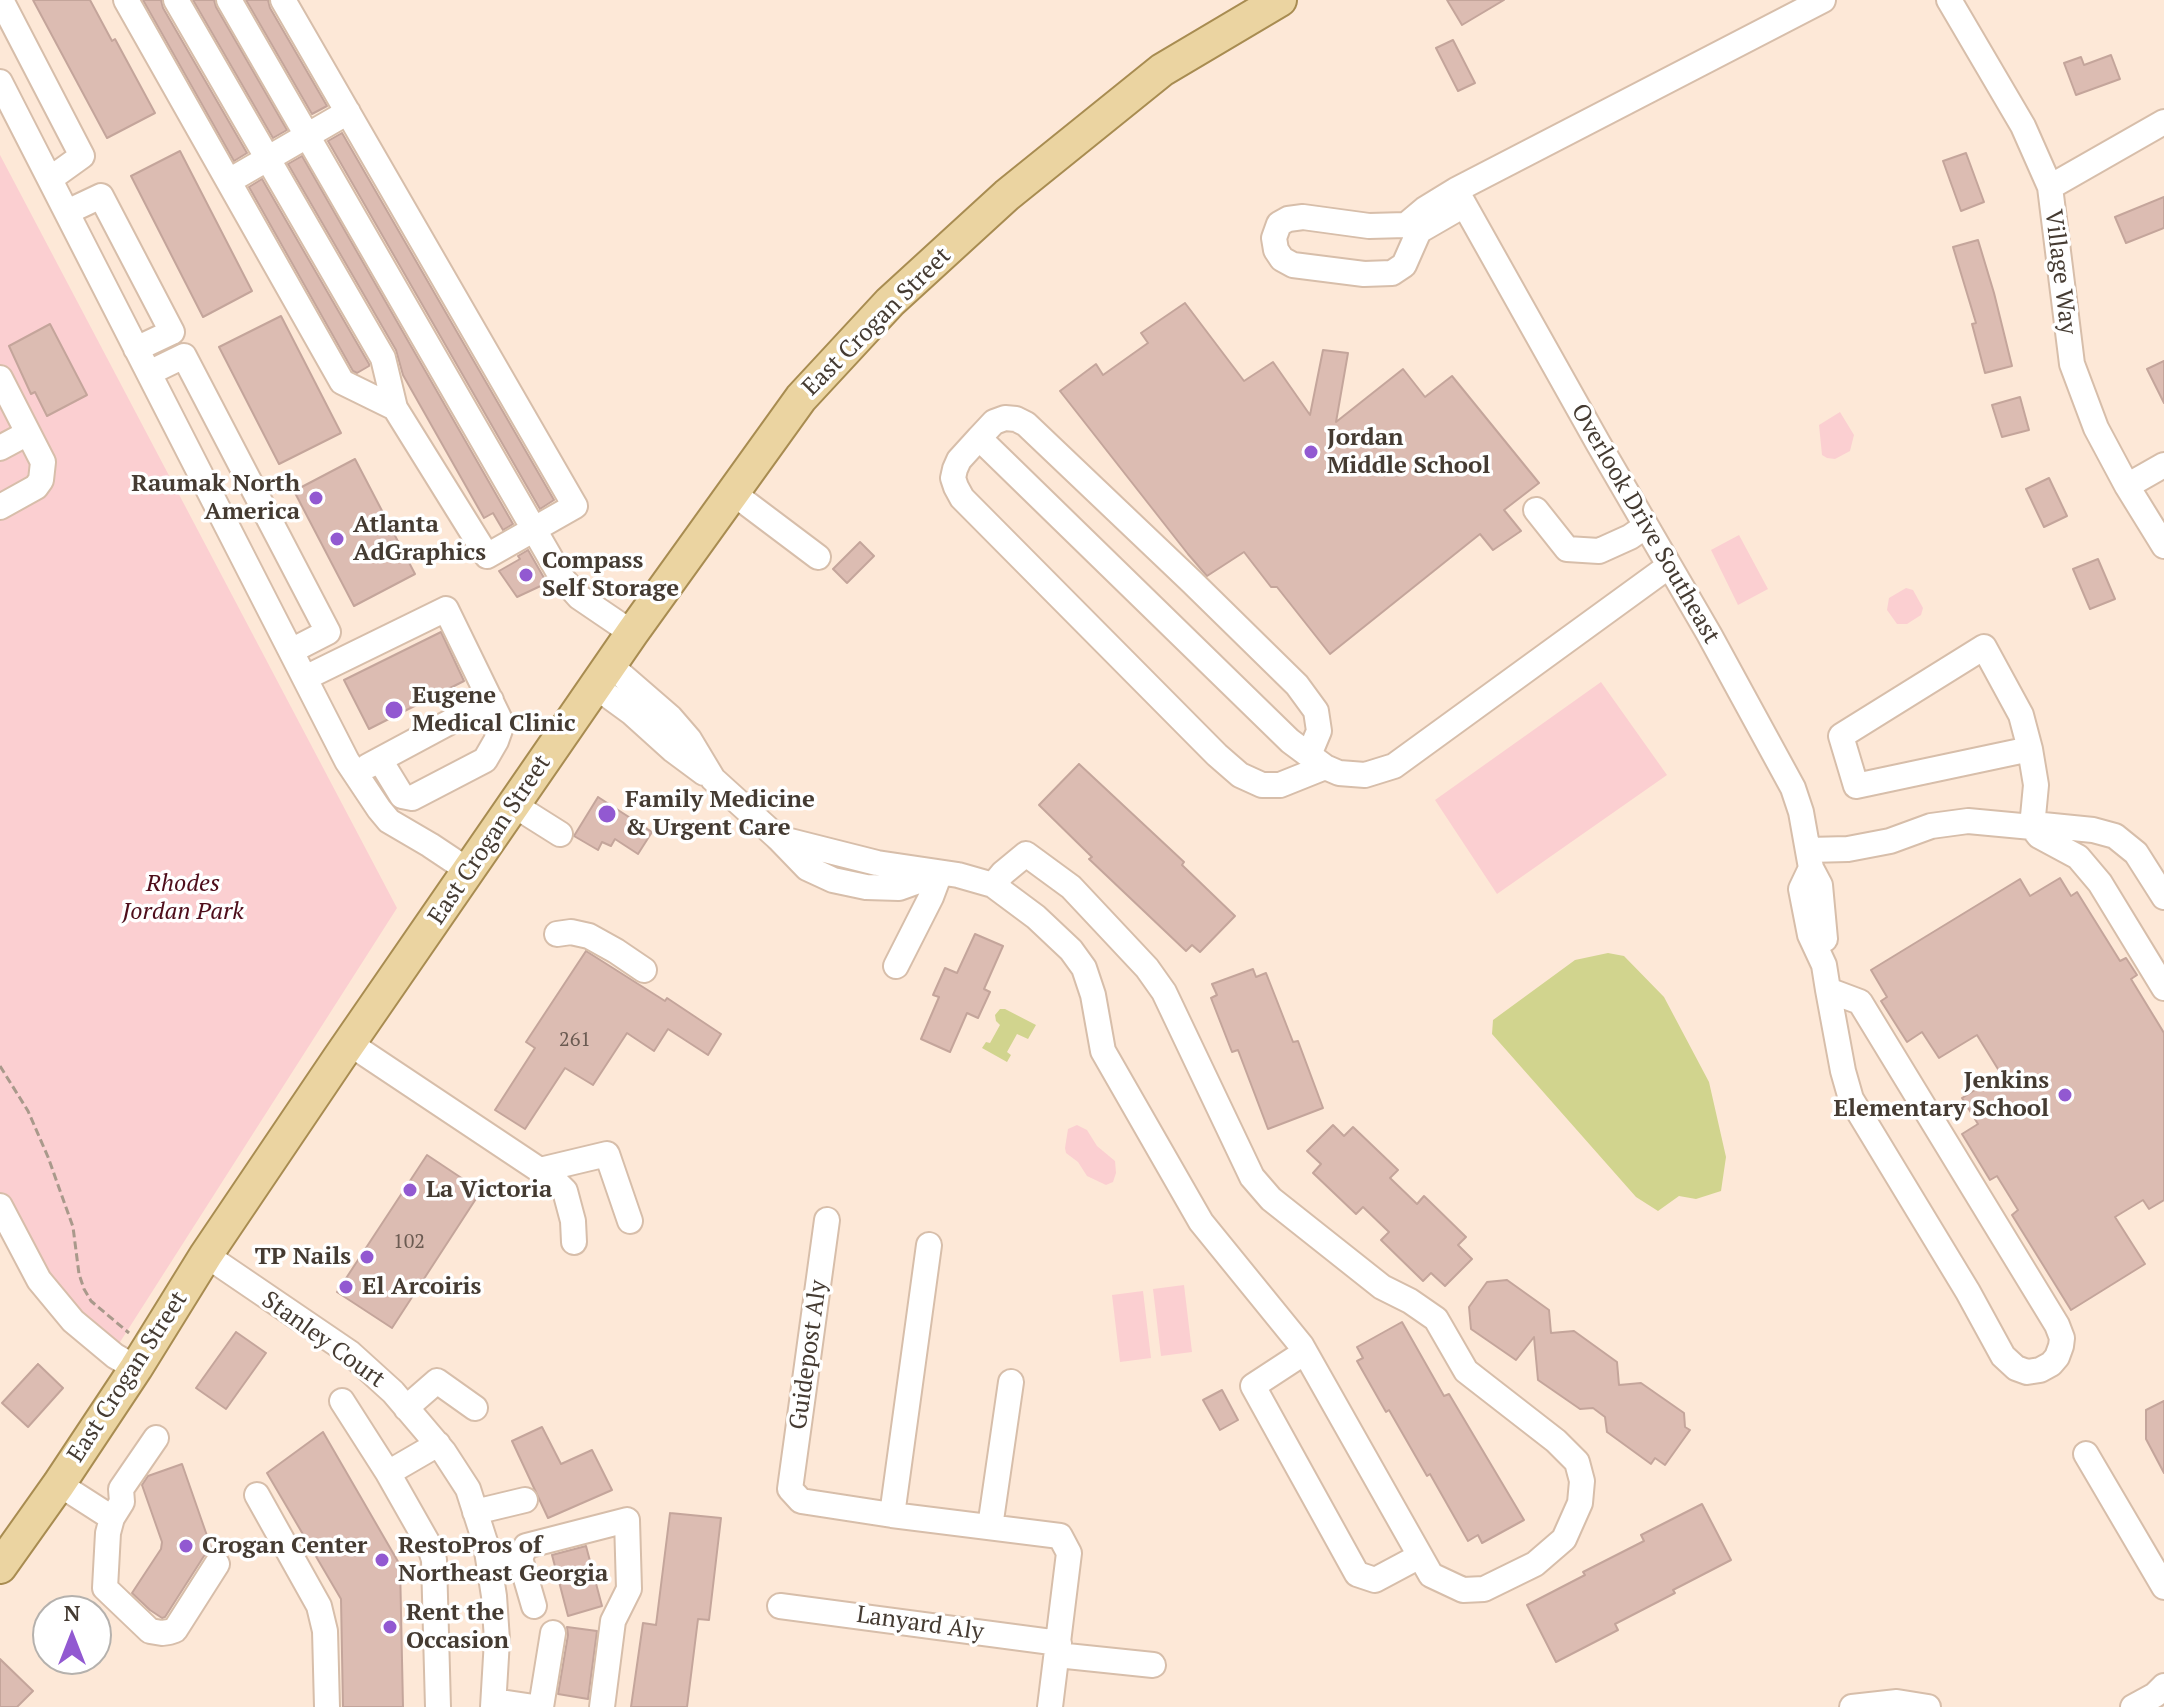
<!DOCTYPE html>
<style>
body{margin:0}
#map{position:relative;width:2164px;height:1707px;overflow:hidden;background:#fde8d7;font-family:"PT Serif",serif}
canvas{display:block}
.north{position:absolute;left:32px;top:1595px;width:80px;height:80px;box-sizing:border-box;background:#fff;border:2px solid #b5b1ad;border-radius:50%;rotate:0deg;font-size:22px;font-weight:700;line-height:32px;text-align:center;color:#453b32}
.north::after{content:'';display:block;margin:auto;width:28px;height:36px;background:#9259d1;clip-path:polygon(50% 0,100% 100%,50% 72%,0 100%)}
</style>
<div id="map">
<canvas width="2164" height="1707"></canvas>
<div class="north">N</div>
</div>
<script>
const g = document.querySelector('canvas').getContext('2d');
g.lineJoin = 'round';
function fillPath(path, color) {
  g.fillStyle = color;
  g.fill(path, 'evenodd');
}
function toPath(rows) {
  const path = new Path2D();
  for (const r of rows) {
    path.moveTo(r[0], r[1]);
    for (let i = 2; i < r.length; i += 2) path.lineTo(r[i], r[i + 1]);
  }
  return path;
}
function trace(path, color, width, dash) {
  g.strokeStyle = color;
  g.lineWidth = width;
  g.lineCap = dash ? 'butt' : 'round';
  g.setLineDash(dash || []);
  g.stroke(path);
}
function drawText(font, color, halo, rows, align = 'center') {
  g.font = font + ' "PT Serif",serif';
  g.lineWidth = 7;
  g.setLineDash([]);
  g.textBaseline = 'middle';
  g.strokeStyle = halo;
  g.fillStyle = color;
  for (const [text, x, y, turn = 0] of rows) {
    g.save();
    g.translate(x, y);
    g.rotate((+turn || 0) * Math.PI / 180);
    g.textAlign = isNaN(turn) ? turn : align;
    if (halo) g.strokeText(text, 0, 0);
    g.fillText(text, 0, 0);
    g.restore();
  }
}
fillPath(toPath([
 [0,155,397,908,106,1364,66,1328,35,1295,0,1229],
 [1840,412,1854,435,1850,451,1835,459,1827,458,1822,455,1819,425],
 [1739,535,1768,589,1738,605,1711,550],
 [1906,588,1913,590,1923,608,1921,615,1907,624,1897,624,1887,610,1889,598],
 [1601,682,1667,775,1497,894,1435,800],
 [1077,1125,1087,1130,1097,1146,1115,1161,1116,1173,1113,1182,1106,1185,1087,1176,1078,1162,1066,1153,1065,1148,1068,1129],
 [1184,1285,1192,1352,1161,1356,1153,1289],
 [1143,1291,1151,1358,1120,1362,1112,1295]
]), '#fbcfd1');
fillPath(toPath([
 [1608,953,1624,956,1664,997,1709,1082,1726,1157,1721,1191,1696,1199,1679,1196,1658,1211,1636,1197,1492,1034,1493,1020,1575,960],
 [1000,1009,1005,1009,1036,1025,1028,1039,1017,1034,1007,1052,1011,1055,1007,1062,982,1048,986,1042,990,1043,1000,1025,996,1021,995,1015]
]), '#d1d48e');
const building = toPath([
 [33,0,90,0,112,41,115,39,155,113,107,138,33,0],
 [143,0,161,0,163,8,247,153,234,161,143,0],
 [193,0,214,0,216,7,287,130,273,138,193,0],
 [246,0,268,0,270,8,327,106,312,114,246,0],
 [1447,0,1504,0,1462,25,1447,0],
 [1453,40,1475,83,1458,91,1436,48,1453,40],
 [2111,55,2120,79,2076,95,2064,63,2081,57,2084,65,2111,55],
 [342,133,554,500,540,509,328,141,342,133],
 [180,151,252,291,203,317,131,176,180,151],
 [1966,153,1984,202,1961,211,1943,161,1966,153],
 [302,156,513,524,503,530,493,513,484,518,403,375,396,350,288,164,302,156],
 [262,179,369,364,369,366,357,373,353,371,249,187,262,179],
 [2164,197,2164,228,2126,243,2115,217,2164,197],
 [1978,240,1994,293,2012,366,1985,373,1972,324,1976,323,1953,247,1978,240],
 [1185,303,1244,381,1273,362,1310,415,1323,350,1348,353,1336,422,1403,369,1425,397,1452,376,1539,483,1504,510,1521,531,1493,550,1480,534,1330,654,1277,587,1271,587,1244,552,1207,576,1188,554,1060,391,1096,364,1103,375,1148,343,1141,333,1185,303],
 [281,316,341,433,279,464,219,347,281,316],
 [50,324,87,395,47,416,35,392,31,394,9,346,50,324],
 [2164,361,2164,403,2147,369,2164,361],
 [2020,397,2029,430,2002,437,1992,405,2020,397],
 [355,459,415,574,354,606,294,491,355,459],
 [2049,478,2067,516,2044,527,2026,489,2049,478],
 [860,542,874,556,847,583,833,569,860,542],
 [528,550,547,583,517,597,499,571,520,559,518,556,528,550],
 [2098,559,2115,599,2090,609,2073,569,2098,559],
 [441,632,464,681,369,729,344,680,441,632],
 [1079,764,1184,862,1182,865,1235,916,1200,952,1192,945,1186,951,1089,859,1092,857,1039,805,1079,764],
 [598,797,652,832,638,854,615,839,611,846,602,842,598,850,574,836,598,797],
 [2060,878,2071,896,2077,892,2120,961,2126,958,2137,975,2131,979,2164,1033,2164,1200,2149,1209,2143,1200,2115,1217,2145,1264,2071,1310,2012,1215,2018,1210,1997,1176,1990,1180,1962,1134,1978,1124,1962,1098,2001,1074,1977,1035,1939,1058,1922,1032,1907,1042,1881,1001,1887,997,1871,970,2020,879,2030,896,2060,878],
 [975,934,1003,946,984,989,990,992,978,1018,967,1013,950,1052,921,1039,939,997,933,995,945,968,957,973,975,934],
 [586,951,665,1001,667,998,721,1034,708,1055,668,1029,654,1051,627,1033,593,1085,565,1068,525,1129,495,1110,535,1048,526,1042,586,951],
 [1253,969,1256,977,1266,973,1293,1042,1298,1041,1323,1108,1268,1129,1238,1050,1232,1052,1211,998,1217,995,1212,984,1253,969],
 [1333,1125,1344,1136,1353,1127,1398,1170,1390,1178,1417,1204,1424,1196,1466,1237,1458,1245,1472,1259,1445,1286,1431,1273,1423,1281,1381,1240,1389,1232,1363,1207,1356,1214,1313,1173,1321,1164,1307,1151,1333,1125],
 [427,1155,481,1191,392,1328,337,1292,427,1155],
 [1507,1280,1549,1310,1551,1333,1574,1331,1617,1362,1619,1385,1641,1383,1684,1413,1685,1427,1690,1430,1665,1465,1655,1458,1651,1464,1607,1432,1605,1417,1593,1408,1580,1409,1538,1380,1534,1337,1516,1360,1471,1329,1469,1307,1487,1282,1507,1280],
 [1402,1322,1444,1396,1449,1394,1524,1520,1482,1543,1478,1535,1468,1541,1430,1474,1427,1476,1389,1410,1386,1412,1357,1361,1363,1358,1357,1347,1402,1322],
 [236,1332,266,1353,226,1409,196,1388,236,1332],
 [38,1364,63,1388,28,1427,2,1403,38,1364],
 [1222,1390,1238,1420,1220,1430,1203,1400,1222,1390],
 [2164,1401,2164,1473,2146,1439,2146,1410,2164,1401],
 [542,1427,561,1464,592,1450,612,1490,548,1518,512,1441,542,1427],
 [323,1432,400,1565,403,1707,343,1707,341,1599,267,1473,323,1432],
 [182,1464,212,1550,204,1556,165,1617,162,1618,150,1610,132,1593,161,1549,162,1542,142,1485,148,1476,182,1464],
 [1702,1504,1731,1560,1673,1590,1675,1593,1615,1624,1618,1630,1556,1662,1527,1605,1585,1575,1583,1572,1644,1541,1641,1535,1702,1504],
 [670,1513,721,1518,709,1620,698,1619,687,1707,631,1707,643,1623,656,1625,670,1513],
 [586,1546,602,1606,568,1616,552,1555,586,1546],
 [567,1627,597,1631,588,1699,558,1694,568,1635,567,1627],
 [0,1659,33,1691,17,1707,0,1707,0,1659]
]);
fillPath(building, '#dcbcb2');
trace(building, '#c4a59b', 2);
const minor = toPath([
 [1,0,82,156,50,179],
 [126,0,342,382,395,408,487,556,575,506,283,0],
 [176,0,383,358,395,408],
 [229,0,562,578,579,597,632,633],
 [1949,0,2023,126,2050,187,2072,364,2096,428,2127,486,2164,546],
 [0,82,347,761,379,809,389,821,430,845,469,871],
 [229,181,348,112],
 [2050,187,2164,122],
 [1456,190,1598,443,1709,634,1793,788,1801,812,1811,868,1820,885,1825,939],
 [1464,205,1419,231,1404,265,1392,273,1364,274,1293,265,1282,259,1276,250,1274,238,1279,224,1288,219,1303,217,1369,226,1406,225,1425,209,1456,190,1823,0],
 [67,212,101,196,172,332,136,349],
 [149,373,184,356,328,632,291,651],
 [0,378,43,462,41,480,36,487,0,507],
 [979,438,994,422,1005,418,1016,419,1026,424,1191,581,1297,685,1316,711,1319,731,1309,755],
 [0,448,28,433],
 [2127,486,2164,465],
 [733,493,818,557],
 [1536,510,1567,549,1599,551,1630,537,1646,526],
 [610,665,670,717,689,739,713,779,778,838,807,868,833,880,866,887,899,888,938,874],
 [305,678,446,609,502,724,496,741,485,760,412,798,402,796,380,760],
 [595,686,632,713,673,750,704,773],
 [368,766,491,700],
 [1325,767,1280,785,1262,785,1240,775,1217,755,962,498,956,487,953,478,955,469,959,460,979,438,1290,741,1325,767,1339,773,1365,775,1394,766,1669,566],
 [514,805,560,834],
 [778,838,877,863,958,875,993,885,1036,917,1071,950,1084,968,1093,995,1103,1051,1201,1222,1301,1345,1431,1575,1463,1590,1484,1589,1535,1564,1564,1539,1580,1503,1582,1481,1577,1462,1556,1441,1466,1371,1436,1319,1410,1301,1382,1287,1271,1199,1252,1177,1164,992,1147,968,1071,887,1026,854,1003,873,993,885],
 [1809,850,1848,849,1890,841,1931,826,1968,821,2032,827,2036,785,2030,749,2021,715,1984,647,1841,736,1856,786,2030,749],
 [1811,868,1801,889,1810,935,1824,965,1828,990,1843,1071,1851,1099,1968,1292,2003,1356,2016,1368,2027,1372,2040,1370,2051,1364,2057,1357,2061,1346,2062,1338,2057,1325,1860,1002,1828,990],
 [2164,897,2136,853,2115,836,2093,830,2043,825,2032,827,2039,836,2078,857,2100,883,2164,988],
 [557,934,571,932,589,936,616,951,644,970],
 [896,966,931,897,940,873],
 [349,1043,553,1179,565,1191,573,1221,574,1242],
 [540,1170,607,1154,630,1221],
 [0,1206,39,1280,73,1321,115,1356,136,1368],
 [827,1220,790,1489,801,1501,892,1515,1060,1536,1069,1553,1050,1707],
 [206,1255,350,1353,393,1392,444,1452,468,1489,486,1545,494,1596,497,1640,493,1707],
 [1305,1352,1253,1386,1357,1574,1375,1580,1420,1556],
 [342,1401,388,1473,430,1547,434,1560,438,1707],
 [406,1408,437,1381,475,1408],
 [156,1438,121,1489,122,1502,112,1518,108,1533,105,1588,150,1631,162,1633,169,1632,175,1630,217,1564],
 [2086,1454,2164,1587],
 [388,1473,438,1444],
 [59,1484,112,1518],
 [257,1495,319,1606,325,1631,327,1707],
 [475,1512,525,1500],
 [892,1515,929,1245],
 [990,1527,1011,1382],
 [520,1558,534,1606],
 [489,1567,520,1558,526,1546,627,1520,629,1589,613,1621,602,1707],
 [780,1606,1059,1643],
 [1057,1655,1153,1665],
 [494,1701,534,1707],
 [541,1707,553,1633],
 [1852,1707,1897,1702,1928,1707],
 [2133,1707,2155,1695,2164,1686]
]);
const major = toPath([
 [0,1567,59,1484,136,1368,206,1255,339,1058,632,633,801,398,890,302,1007,195,1162,70,1280,0]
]);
trace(minor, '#d7beaa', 28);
trace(major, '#a88c51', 36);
trace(toPath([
 [0,1066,28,1111,48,1157,73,1227,79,1274,84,1289,91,1301,129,1333]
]), '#a9998b', 3, [8, 4]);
trace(minor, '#fff', 24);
trace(major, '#ebd4a1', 32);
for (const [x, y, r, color] of [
 [1311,452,8,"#9259d1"],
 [316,498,8,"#9259d1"],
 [337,539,8,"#9259d1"],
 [526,575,8,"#9259d1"],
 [394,710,10,"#9259d1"],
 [607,814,10,"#9259d1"],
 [2065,1095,8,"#9259d1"],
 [410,1190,8,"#9259d1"],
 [367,1257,8,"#9259d1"],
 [346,1287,8,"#9259d1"],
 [186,1546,8,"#9259d1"],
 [382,1560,8,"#9259d1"],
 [390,1627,8,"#9259d1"]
]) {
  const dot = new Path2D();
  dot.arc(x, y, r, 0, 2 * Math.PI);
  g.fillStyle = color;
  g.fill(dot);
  trace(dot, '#fff', 3);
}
drawText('20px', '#6b5b52', null, [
 ["261",575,1040],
 ["102",409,1242]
]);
drawText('24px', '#453b32', '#fff', [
 ["Village Way",2060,272,83],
 ["East Crogan Street",877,322,-45],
 ["Overlook Drive Southeast",1645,524,60],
 ["East Crogan Street",490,840,-56],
 ["Stanley Court",323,1340,36],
 ["Guidepost Aly",809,1355,-82],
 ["East Crogan Street",128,1377,-57],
 ["Lanyard Aly",920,1624,8]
]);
drawText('bold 24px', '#453b32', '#fff', [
 ["Jordan",1327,438],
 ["Middle School",1327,466],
 ["Raumak North",300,484,"right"],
 ["America",300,512,"right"],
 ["Atlanta",353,525],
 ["AdGraphics",353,553],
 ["Compass",542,561],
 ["Self Storage",542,589],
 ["Eugene",412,696],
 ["Medical Clinic",412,724],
 ["Family Medicine",625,800],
 ["& Urgent Care",625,828],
 ["Jenkins",2049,1081,"right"],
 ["Elementary School",2049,1109,"right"],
 ["La Victoria",426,1190],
 ["TP Nails",351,1257,"right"],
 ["El Arcoiris",362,1287],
 ["Crogan Center",202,1546],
 ["RestoPros of",398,1546],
 ["Northeast Georgia",398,1574],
 ["Rent the",406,1613],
 ["Occasion",406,1641]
], 'left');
drawText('italic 24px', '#4e0d1a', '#fff', [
 ["Rhodes",183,884],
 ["Jordan Park",183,912]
]);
</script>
